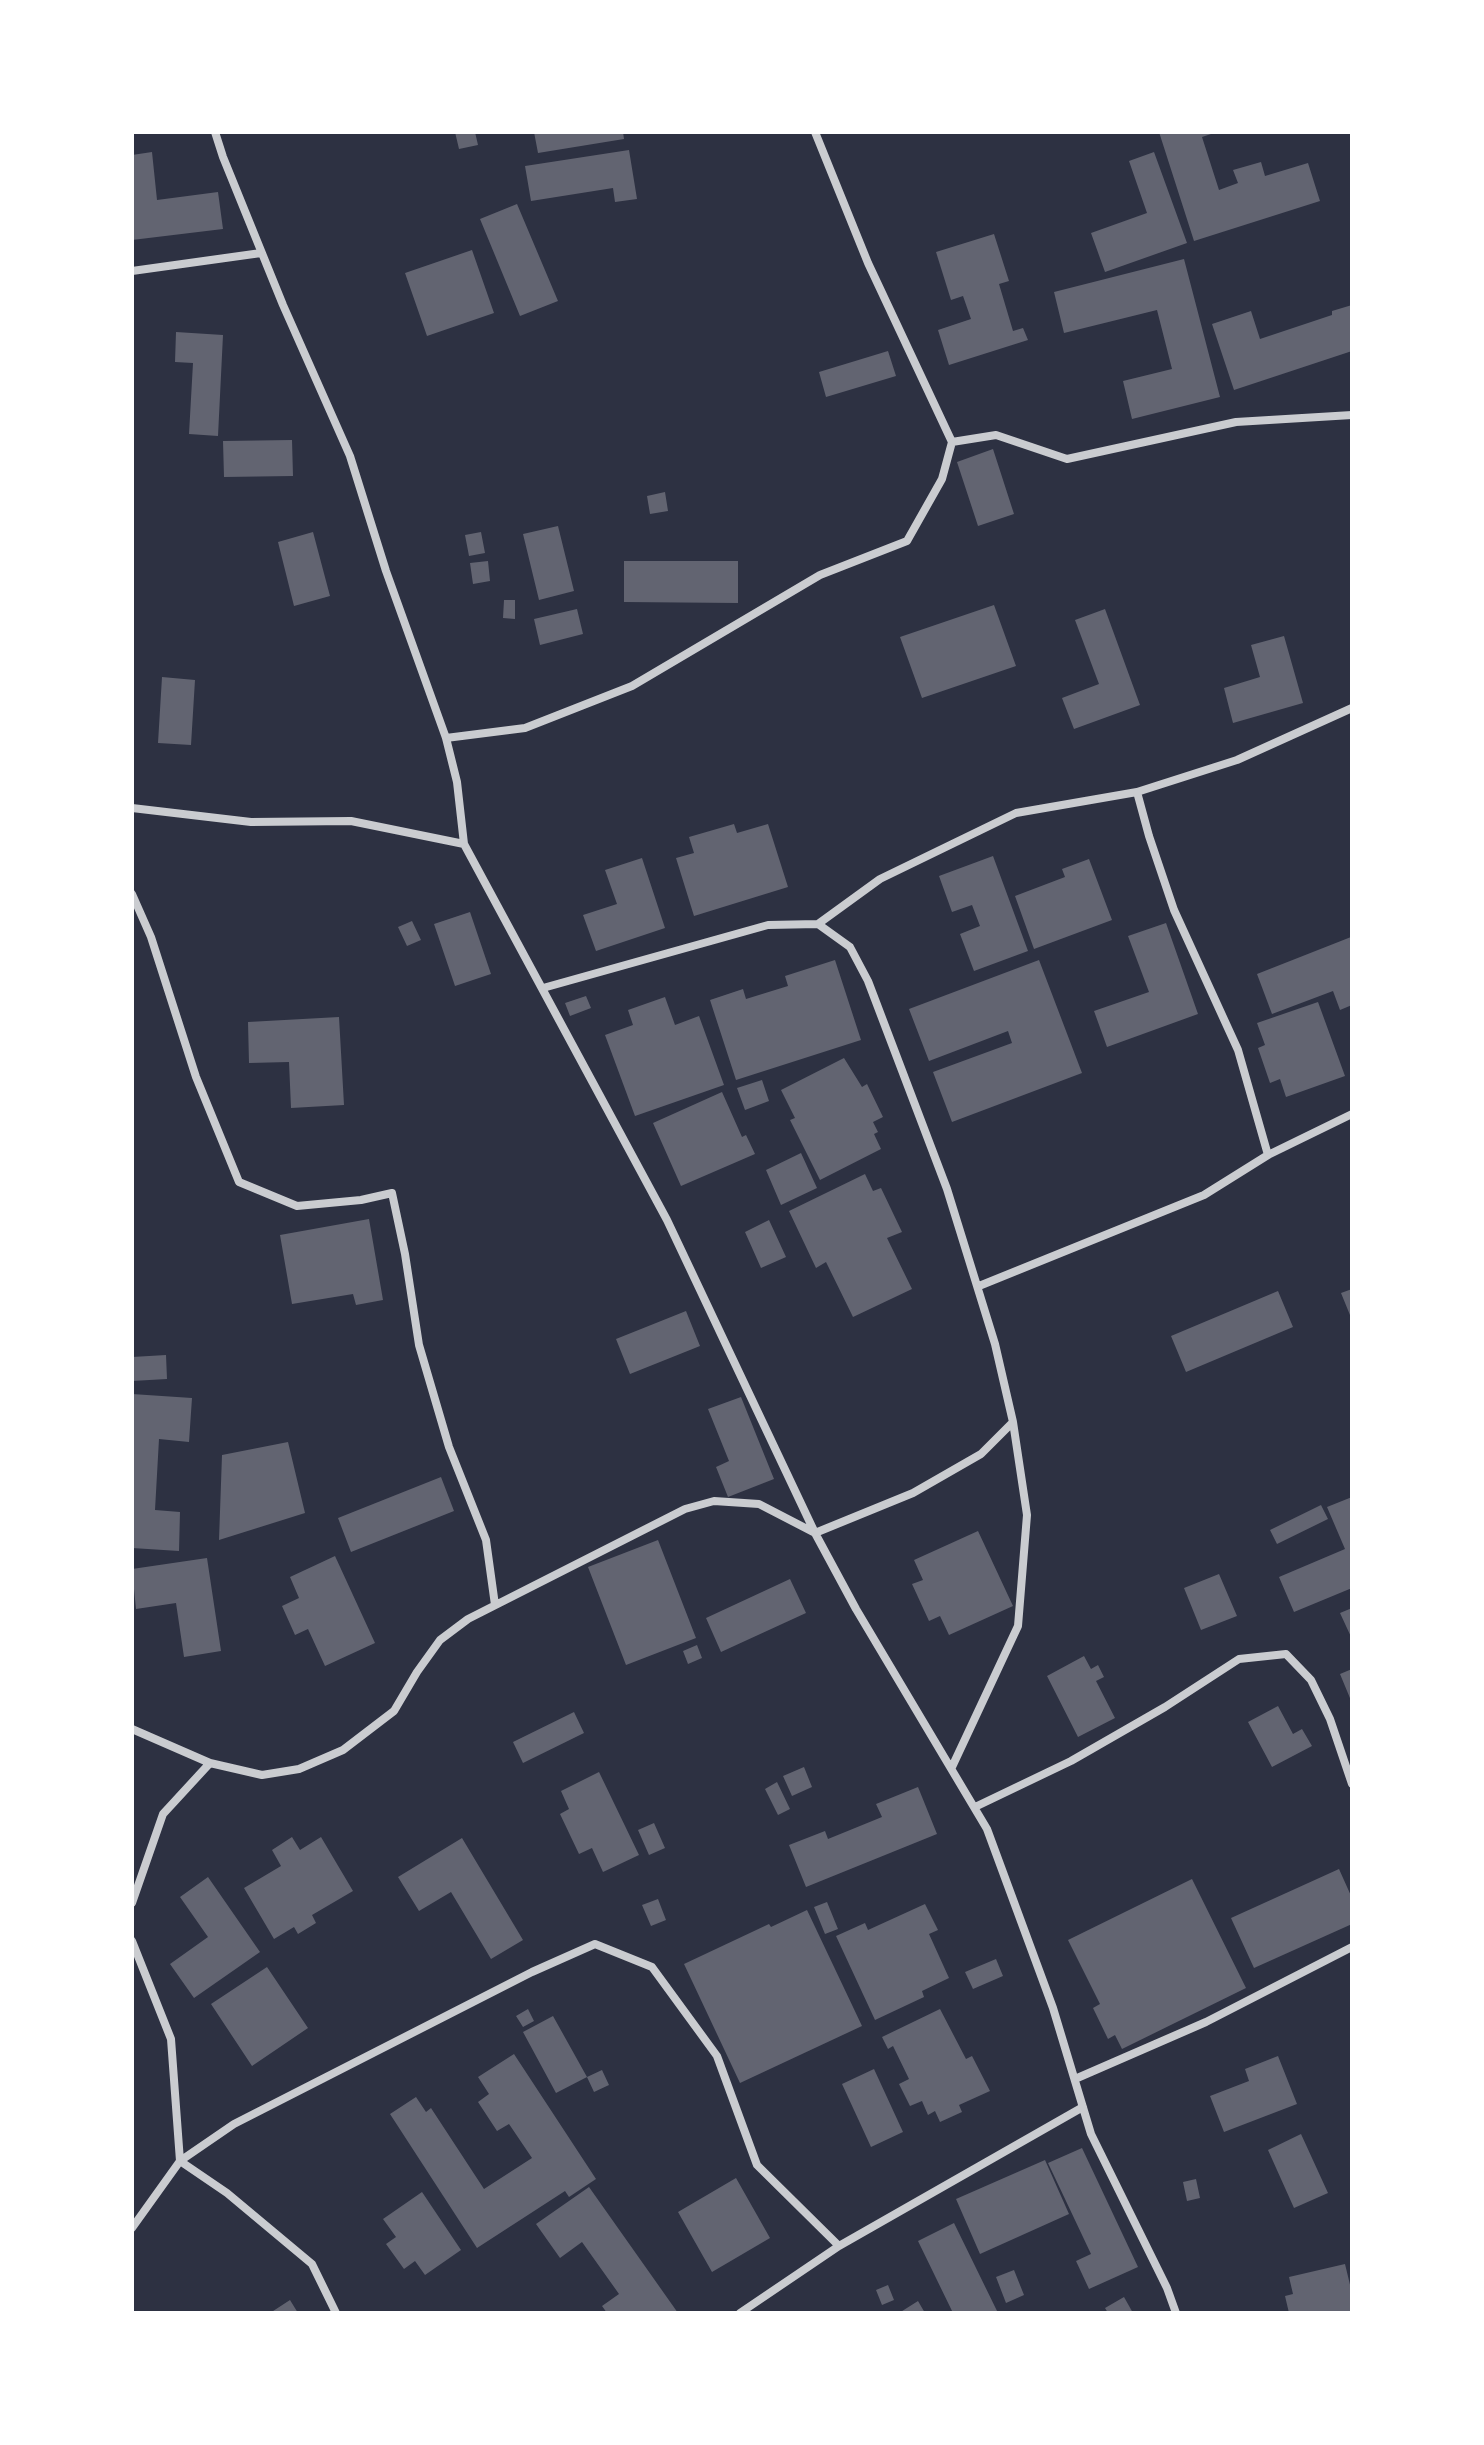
<!DOCTYPE html>
<style>
body{margin:0}
#map{position:relative;width:1484px;height:2445px;overflow:hidden;background:#2d3142;font-family:"Sofia Sans Condensed",sans-serif}
canvas{display:block}
.frame{position:absolute;inset:0;border:134px solid #fff;pointer-events:none}
</style>
<div id="map">
<canvas width="1484" height="2445"></canvas>
<div class="frame"></div>
</div>
<script>
const g = document.querySelector('canvas').getContext('2d');
g.lineJoin = 'round';
function fillPath(path, color) {
  g.fillStyle = color;
  g.fill(path, 'evenodd');
}
function toPath(rows) {
  const path = new Path2D();
  for (const r of rows) {
    path.moveTo(r[0], r[1]);
    for (let i = 2; i < r.length; i += 2) path.lineTo(r[i], r[i + 1]);
  }
  return path;
}
function trace(path, color, width, dash) {
  g.strokeStyle = color;
  g.lineWidth = width;
  g.lineCap = dash ? 'butt' : 'round';
  g.setLineDash(dash || []);
  g.stroke(path);
}
fillPath(toPath([
 [455,132,475,132,478,145,459,149],
 [534,132,623,132,624,139,538,153],
 [1159,132,1217,132,1202,137,1219,190,1238,183,1233,170,1261,162,1265,176,1308,163,1320,201,1194,241],
 [629,150,637,199,615,202,613,188,531,201,525,166],
 [152,152,157,200,218,192,223,229,132,240,132,155],
 [1154,152,1187,243,1105,272,1091,233,1147,213,1129,161],
 [517,204,558,301,520,316,480,219],
 [994,234,1009,281,999,284,1013,331,1023,328,1028,340,949,365,938,330,971,319,963,296,951,300,936,252],
 [472,250,494,313,427,336,405,273],
 [1184,259,1220,397,1132,419,1123,381,1172,369,1157,310,1064,333,1054,292],
 [1352,305,1352,351,1234,390,1212,324,1251,311,1260,339,1332,315,1332,311],
 [176,332,223,335,218,436,189,434,193,363,175,362],
 [888,351,896,376,826,397,819,372],
 [292,440,293,476,224,477,223,441],
 [993,449,1014,514,978,526,957,462],
 [665,492,668,511,650,514,647,496],
 [558,526,574,591,539,600,523,534],
 [313,532,330,596,294,606,278,542],
 [481,532,485,553,469,556,465,535],
 [488,561,490,581,473,584,470,563],
 [624,561,738,561,738,603,624,602],
 [504,600,515,600,515,619,503,618],
 [994,605,1016,666,922,698,900,637],
 [577,609,583,634,540,645,534,619],
 [1105,609,1140,705,1074,729,1062,698,1099,684,1075,620],
 [1284,636,1303,703,1233,723,1224,688,1260,677,1251,645],
 [162,677,195,680,191,745,158,743],
 [734,824,737,833,768,824,788,887,694,916,676,858,694,853,689,837],
 [993,856,1028,951,974,971,960,934,980,926,972,905,952,912,939,876],
 [642,858,665,928,596,951,583,915,617,904,605,870],
 [1089,859,1112,920,1034,949,1015,896,1065,877,1062,869],
 [470,912,491,974,455,986,434,924],
 [412,921,421,940,407,946,398,927],
 [1166,923,1198,1014,1107,1047,1094,1011,1149,992,1128,936],
 [1351,937,1352,1005,1340,1010,1333,991,1272,1014,1257,974],
 [835,960,861,1040,736,1080,710,1000,743,989,746,999,788,986,785,976],
 [1039,960,1082,1073,952,1122,933,1072,1012,1043,1008,1031,929,1061,909,1009],
 [586,996,591,1008,570,1016,565,1003],
 [665,997,675,1025,699,1016,724,1085,635,1116,605,1035,633,1025,628,1010],
 [1318,1002,1345,1076,1286,1097,1280,1079,1270,1083,1258,1048,1265,1045,1257,1023],
 [339,1017,344,1105,291,1108,289,1062,249,1063,248,1022],
 [844,1058,862,1087,867,1084,883,1117,873,1122,878,1132,874,1134,881,1149,820,1180,790,1120,795,1118,781,1090],
 [762,1080,769,1101,745,1110,737,1088],
 [722,1092,742,1137,746,1135,755,1154,681,1186,653,1123],
 [801,1153,817,1188,781,1205,766,1170],
 [865,1174,873,1191,881,1188,902,1232,887,1238,912,1289,853,1317,826,1262,816,1268,789,1211],
 [369,1219,383,1300,356,1305,353,1294,292,1304,280,1235],
 [769,1220,786,1257,761,1268,745,1232],
 [1352,1289,1352,1320,1341,1293],
 [1278,1291,1293,1327,1186,1372,1171,1336],
 [686,1311,700,1346,630,1374,616,1339],
 [166,1355,167,1379,132,1381,132,1357],
 [132,1394,192,1398,189,1442,159,1439,155,1510,180,1512,179,1551,132,1548],
 [741,1397,774,1479,728,1497,716,1467,729,1461,708,1409],
 [288,1442,305,1513,219,1540,222,1455],
 [441,1477,454,1511,351,1552,338,1518],
 [1352,1497,1352,1588,1294,1612,1279,1577,1345,1549,1327,1507],
 [1321,1505,1328,1519,1277,1544,1270,1530],
 [978,1531,1013,1606,949,1635,940,1616,929,1621,912,1584,923,1580,914,1560],
 [658,1540,696,1638,626,1665,588,1567],
 [335,1556,375,1643,325,1666,308,1629,295,1635,282,1606,299,1598,290,1577],
 [207,1558,221,1651,184,1657,176,1603,136,1609,132,1569],
 [1219,1574,1237,1616,1201,1630,1184,1588],
 [790,1579,806,1613,721,1652,706,1618],
 [1352,1608,1352,1639,1340,1613],
 [697,1645,702,1658,688,1664,683,1651],
 [1084,1656,1091,1669,1098,1665,1104,1677,1096,1681,1115,1718,1078,1737,1047,1676],
 [1352,1669,1352,1703,1340,1674],
 [1278,1706,1293,1734,1302,1729,1312,1746,1272,1767,1248,1722],
 [574,1712,584,1733,523,1763,513,1742],
 [804,1767,812,1787,792,1796,783,1776],
 [599,1772,639,1855,603,1872,592,1848,579,1854,560,1814,569,1809,561,1791],
 [777,1782,790,1809,778,1815,765,1789],
 [918,1787,937,1834,806,1887,789,1845,825,1831,828,1839,882,1817,876,1804],
 [654,1823,665,1848,649,1855,638,1830],
 [292,1837,300,1850,321,1837,353,1891,312,1915,316,1923,298,1934,294,1927,274,1939,244,1888,281,1866,272,1850],
 [462,1838,523,1940,491,1959,451,1892,419,1911,398,1877],
 [1339,1869,1352,1898,1352,1924,1254,1968,1231,1918],
 [208,1877,260,1952,194,1998,170,1964,208,1937,180,1897],
 [1192,1879,1246,1988,1122,2049,1115,2035,1108,2039,1093,2008,1100,2004,1068,1940],
 [658,1899,666,1920,651,1926,642,1905],
 [827,1902,838,1929,825,1934,814,1907],
 [925,1904,938,1930,929,1934,949,1978,922,1991,924,1997,875,2020,836,1936,865,1923,868,1930],
 [807,1910,862,2026,740,2083,684,1964,769,1924,771,1927],
 [996,1959,1003,1976,973,1989,965,1972],
 [267,1967,308,2028,252,2066,211,2004],
 [528,2009,534,2021,523,2027,516,2016],
 [940,2009,966,2059,972,2056,990,2091,959,2105,962,2112,940,2122,935,2111,928,2115,922,2101,910,2106,899,2084,909,2079,893,2046,888,2049,882,2037],
 [553,2016,587,2077,556,2093,523,2032],
 [514,2054,596,2179,569,2197,565,2191,477,2248,390,2114,416,2097,426,2112,431,2108,484,2189,532,2158,509,2124,497,2131,478,2102,489,2094,478,2077],
 [1278,2056,1297,2104,1224,2132,1210,2096,1249,2081,1245,2069],
 [874,2069,903,2132,871,2147,842,2084],
 [602,2070,609,2085,594,2092,587,2077],
 [1301,2134,1328,2193,1294,2208,1268,2150],
 [1082,2148,1138,2267,1089,2289,1076,2261,1091,2254,1048,2163],
 [1045,2160,1069,2214,980,2254,956,2199],
 [736,2178,770,2238,712,2272,678,2212],
 [1196,2179,1200,2198,1187,2201,1183,2182],
 [589,2187,678,2313,607,2313,602,2306,619,2294,582,2242,560,2258,536,2224],
 [422,2192,461,2250,425,2275,415,2261,404,2269,386,2244,396,2237,383,2219],
 [954,2223,998,2313,953,2313,918,2241],
 [1345,2264,1352,2293,1352,2313,1289,2313,1285,2296,1293,2294,1289,2277],
 [1014,2270,1024,2295,1006,2303,996,2277],
 [888,2285,894,2300,882,2305,876,2290],
 [1124,2297,1133,2313,1108,2313,1105,2308],
 [290,2300,298,2313,270,2313],
 [918,2301,925,2313,899,2313]
]), '#626471');
trace(toPath([
 [215,132,223,157,283,305,350,456,386,571,446,738,457,782,464,844,667,1220,815,1533,856,1609,987,1829,1053,2008,1091,2134,1167,2288,1176,2313],
 [815,132,868,263,952,442],
 [132,271,261,253],
 [446,738,525,728,632,686,820,575,907,541,942,479,952,442,996,435,1067,459,1236,422,1352,415],
 [1137,792,1149,836,1174,910,1238,1050,1268,1155],
 [132,808,251,822,351,821,464,844],
 [132,894,151,937,196,1077,239,1182,297,1206,361,1200,392,1193,405,1254,419,1345,449,1447,486,1540,495,1605],
 [818,924,880,879,1016,813,1137,792,1237,760,1352,708],
 [979,1286,1204,1195,1268,1155,1352,1114],
 [132,1729,210,1763,262,1775,299,1769,343,1750,394,1711,417,1672,440,1640,468,1619,685,1509,714,1501,759,1504,815,1533,913,1493,981,1454,1013,1422,995,1344,947,1189,868,981,850,947,818,924,768,925,543,988],
 [952,1767,1018,1626,1027,1515,1013,1422],
 [975,1807,1071,1761,1165,1707,1239,1659,1286,1654,1311,1680,1330,1719,1352,1784],
 [132,1903,163,1814,210,1763],
 [132,1941,171,2039,180,2161,132,2228],
 [1075,2079,1206,2022,1352,1947],
 [336,2313,312,2264,227,2193,180,2161,234,2124,532,1972,595,1944,652,1967,717,2056,757,2165,839,2246],
 [740,2313,839,2246,1083,2107]
]), '#caccd0', 8);
</script>
